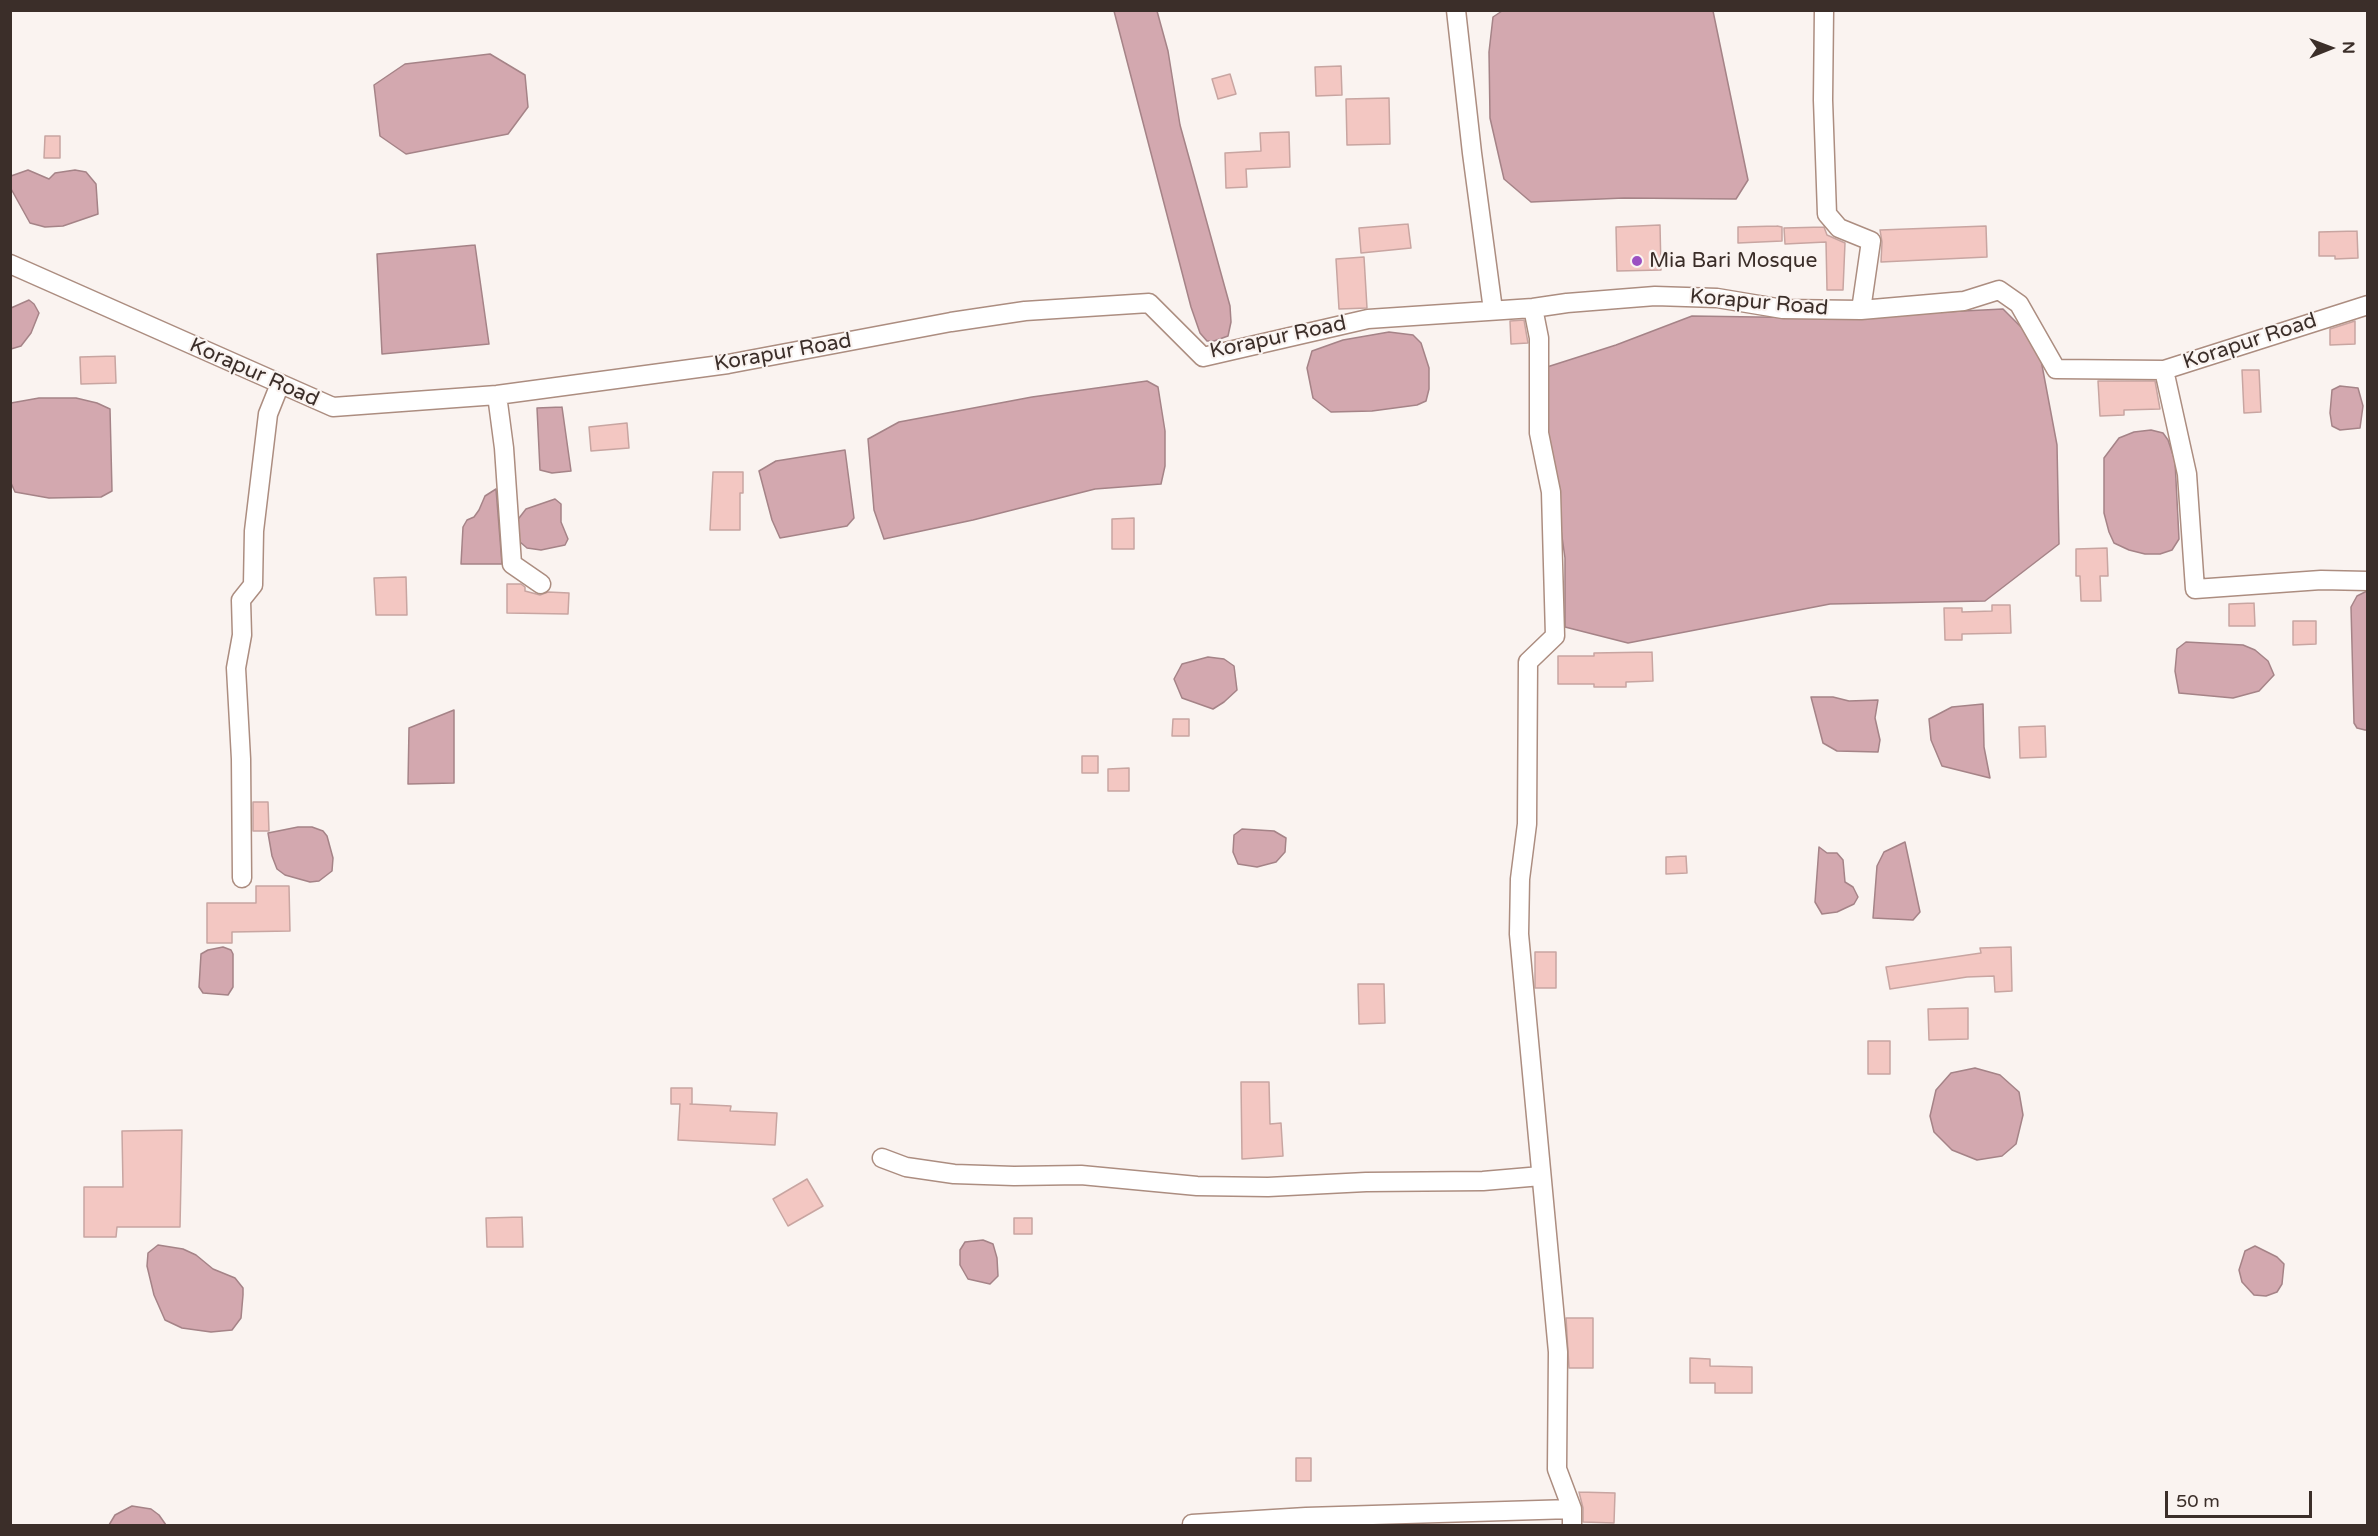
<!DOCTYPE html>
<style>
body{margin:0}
#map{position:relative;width:2378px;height:1536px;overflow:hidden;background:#faf3f0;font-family:"Varela Round",sans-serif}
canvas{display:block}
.frame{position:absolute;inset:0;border:12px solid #3b2e29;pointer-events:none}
.north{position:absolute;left:2300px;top:18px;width:60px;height:60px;-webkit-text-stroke:4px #faf3f0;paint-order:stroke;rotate:89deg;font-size:16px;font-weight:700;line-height:24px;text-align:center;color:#3b2e29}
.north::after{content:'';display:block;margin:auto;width:21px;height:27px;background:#3b2e29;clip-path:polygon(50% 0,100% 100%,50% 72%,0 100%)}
.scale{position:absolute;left:2165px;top:1491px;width:147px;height:27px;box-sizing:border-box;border:3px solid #3b2e29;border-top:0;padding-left:8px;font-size:18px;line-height:21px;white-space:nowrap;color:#3b2e29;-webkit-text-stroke:4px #faf3f0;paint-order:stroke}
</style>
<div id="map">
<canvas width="2378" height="1536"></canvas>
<div class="frame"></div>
<div class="north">N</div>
<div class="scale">50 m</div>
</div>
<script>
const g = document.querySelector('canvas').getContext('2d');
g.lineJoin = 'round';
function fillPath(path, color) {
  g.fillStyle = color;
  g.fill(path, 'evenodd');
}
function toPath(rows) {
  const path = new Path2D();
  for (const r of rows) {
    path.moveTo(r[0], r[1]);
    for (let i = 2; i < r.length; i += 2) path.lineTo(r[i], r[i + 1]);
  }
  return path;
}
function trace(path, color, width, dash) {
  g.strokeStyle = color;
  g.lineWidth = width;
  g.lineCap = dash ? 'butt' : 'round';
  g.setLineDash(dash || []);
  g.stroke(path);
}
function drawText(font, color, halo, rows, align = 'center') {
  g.font = font + ' "Varela Round",sans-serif';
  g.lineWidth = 4.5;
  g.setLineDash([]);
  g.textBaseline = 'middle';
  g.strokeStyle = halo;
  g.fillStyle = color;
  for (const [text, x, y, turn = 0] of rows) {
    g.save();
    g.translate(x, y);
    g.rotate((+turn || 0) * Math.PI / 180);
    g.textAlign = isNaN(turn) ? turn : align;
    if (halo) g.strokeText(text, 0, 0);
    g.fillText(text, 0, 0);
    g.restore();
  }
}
const water = toPath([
 [1114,11,1157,11,1168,51,1180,125,1230,306,1231,322,1228,336,1214,341,1207,341,1200,333,1191,307,1114,11],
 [1502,11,1713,11,1748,180,1736,199,1624,198,1531,202,1504,179,1490,118,1489,52,1493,17,1502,11],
 [490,54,525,75,528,107,508,134,406,154,380,136,374,85,405,64,490,54],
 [28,170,49,179,55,173,75,170,86,172,96,184,98,214,63,226,45,227,30,223,10,187,11,176,28,170],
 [475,245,489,344,382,354,377,254,475,245],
 [29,300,34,304,39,313,31,333,21,346,11,349,11,308,29,300],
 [2003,309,2038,344,2057,445,2059,544,1985,601,1830,604,1628,643,1565,627,1565,558,1547,431,1547,367,1616,345,1692,316,1823,318,2003,309],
 [1389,332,1413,335,1421,343,1429,368,1429,389,1426,401,1417,405,1372,411,1331,412,1313,398,1307,368,1312,351,1343,340,1389,332],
 [1147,381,1158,387,1165,431,1165,466,1161,484,1095,489,973,520,884,539,874,510,868,439,899,422,1032,397,1147,381],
 [2340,386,2358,388,2363,406,2360,428,2340,430,2332,426,2330,413,2332,390,2340,386],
 [39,398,76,398,97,403,110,409,112,491,101,497,49,498,15,492,11,483,11,403,39,398],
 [562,407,571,471,552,473,540,470,537,408,562,407],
 [2151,430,2163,433,2168,440,2175,461,2179,539,2172,550,2160,554,2145,554,2129,550,2114,543,2109,532,2104,513,2104,458,2119,438,2134,432,2151,430],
 [845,450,854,518,847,526,780,538,772,520,759,471,776,461,845,450],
 [496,489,502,564,461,564,463,527,467,520,474,517,479,510,485,496,496,489],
 [555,499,561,504,561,522,568,539,565,545,541,550,527,548,520,542,516,522,526,509,555,499],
 [2367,591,2368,730,2365,730,2357,728,2354,723,2351,607,2357,596,2367,591],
 [2186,642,2243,645,2255,650,2268,661,2274,675,2259,691,2233,698,2179,693,2175,671,2177,649,2186,642],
 [1208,657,1224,659,1234,666,1237,690,1224,702,1213,709,1182,698,1174,679,1182,664,1208,657],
 [1811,697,1833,697,1849,701,1878,700,1875,718,1880,740,1878,752,1837,751,1823,743,1811,697],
 [1983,704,1984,747,1990,778,1942,766,1931,740,1929,719,1952,707,1983,704],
 [454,710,454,783,408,784,409,728,454,710],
 [298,827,312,827,323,831,327,836,333,858,332,871,319,881,310,882,285,875,277,869,272,856,268,833,298,827],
 [1242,829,1274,831,1286,838,1285,852,1276,862,1257,867,1238,864,1233,852,1234,835,1242,829],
 [1905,842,1920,912,1913,920,1873,918,1877,866,1884,852,1905,842],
 [1819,847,1827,853,1837,853,1843,860,1845,882,1853,887,1858,897,1854,904,1837,912,1822,914,1815,902,1819,847],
 [223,947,231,950,233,954,233,987,228,995,203,993,199,987,201,954,208,950,223,947],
 [1975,1068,2000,1075,2019,1092,2023,1115,2016,1144,2002,1156,1977,1160,1952,1150,1934,1132,1930,1116,1936,1090,1951,1073,1975,1068],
 [983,1240,993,1244,997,1258,998,1276,990,1284,968,1279,960,1265,960,1250,965,1242,983,1240],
 [158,1245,183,1249,196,1255,213,1269,235,1278,243,1288,243,1295,241,1318,232,1330,211,1332,182,1328,165,1320,154,1295,147,1266,148,1253,158,1245],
 [2255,1246,2277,1257,2284,1264,2282,1284,2277,1292,2266,1296,2254,1295,2242,1282,2239,1270,2245,1251,2255,1246],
 [132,1506,151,1509,159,1515,166,1525,109,1525,115,1515,132,1506]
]);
fillPath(water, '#d3a8af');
trace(water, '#a58387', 1.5);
const building = toPath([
 [1341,66,1342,95,1316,96,1315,67,1341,66],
 [1230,74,1236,94,1218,99,1212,79,1230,74],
 [1389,98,1390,144,1347,145,1346,99,1389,98],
 [1289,132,1290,167,1246,169,1247,187,1226,188,1225,153,1261,151,1260,133,1289,132],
 [45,136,60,136,60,158,44,158,45,136],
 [1408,224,1411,248,1361,253,1359,228,1408,224],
 [1660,225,1661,270,1617,271,1616,227,1660,225],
 [1777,226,1782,227,1782,241,1738,243,1738,227,1777,226],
 [1986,226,1987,257,1881,262,1882,242,1880,230,1986,226],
 [1824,227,1827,235,1845,243,1843,290,1827,290,1826,242,1785,244,1784,228,1824,227],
 [2357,231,2358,258,2335,259,2335,256,2319,256,2319,232,2357,231],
 [1364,257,1367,308,1339,309,1336,259,1364,257],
 [1524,320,1528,343,1511,344,1510,321,1524,320],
 [2355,321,2355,344,2330,345,2330,329,2355,321],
 [115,356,116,383,81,384,80,357,115,356],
 [2242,370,2259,370,2261,412,2244,413,2242,370],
 [2098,381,2155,381,2160,409,2124,410,2124,415,2100,416,2098,381],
 [627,423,629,448,591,451,589,427,627,423],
 [713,472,743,472,743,493,740,493,740,530,710,530,713,472],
 [1134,518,1134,549,1112,549,1112,519,1134,518],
 [2107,548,2108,576,2100,576,2101,601,2081,601,2080,576,2076,576,2076,549,2107,548],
 [406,577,407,615,376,615,374,578,406,577],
 [507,584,521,584,525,587,525,591,540,595,548,592,569,593,568,614,507,613,507,584],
 [2254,603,2255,626,2229,626,2229,604,2254,603],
 [1992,605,2010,605,2011,633,1962,634,1962,640,1945,640,1944,608,1962,608,1962,612,1992,611,1992,605],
 [2293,621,2316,621,2316,644,2293,645,2293,621],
 [1652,652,1653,681,1626,682,1626,687,1594,687,1594,684,1558,684,1558,656,1594,656,1594,653,1652,652],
 [1173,719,1189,719,1189,736,1172,736,1173,719],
 [2045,726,2046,757,2020,758,2019,727,2045,726],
 [1082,756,1098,756,1098,773,1082,773,1082,756],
 [1129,768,1129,791,1108,791,1108,769,1129,768],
 [253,802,268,802,269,831,253,831,253,802],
 [1686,856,1687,873,1666,874,1666,857,1686,856],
 [256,886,289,886,290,931,232,932,232,943,207,943,207,903,256,903,256,886],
 [2011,947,2012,991,1995,992,1994,976,1967,977,1890,989,1886,967,1981,953,1980,948,2011,947],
 [1535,952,1556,952,1556,988,1535,988,1535,952],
 [1358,984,1384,984,1385,1023,1359,1024,1358,984],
 [1968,1008,1968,1039,1929,1040,1928,1009,1968,1008],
 [1868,1041,1890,1041,1890,1074,1868,1074,1868,1041],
 [1241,1082,1269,1082,1270,1124,1281,1123,1283,1156,1242,1159,1241,1082],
 [671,1088,692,1088,692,1104,690,1104,731,1106,730,1111,777,1113,775,1145,678,1140,680,1104,671,1104,671,1088],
 [182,1130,180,1227,117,1227,116,1237,84,1237,84,1187,123,1187,122,1131,182,1130],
 [807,1179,823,1206,788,1226,773,1199,807,1179],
 [522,1217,523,1247,487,1247,486,1218,522,1217],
 [1014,1218,1032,1218,1032,1234,1014,1234,1014,1218],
 [1566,1318,1593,1318,1593,1368,1569,1368,1566,1318],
 [1690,1358,1710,1359,1710,1366,1752,1367,1752,1393,1715,1393,1715,1383,1690,1383,1690,1358],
 [1296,1458,1311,1458,1311,1481,1296,1481,1296,1458],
 [1579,1492,1615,1493,1614,1523,1583,1522,1583,1508,1579,1492]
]);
fillPath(building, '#f3c7c2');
trace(building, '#c8a5a1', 1.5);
const street = toPath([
 [1456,10,1472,153,1493,310],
 [1824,10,1823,100,1827,214,1839,228,1871,241,1861,310],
 [10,264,333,407,497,395,728,364,951,322,1025,311,1149,303,1203,357,1368,319,1533,308,1567,303,1655,296,1717,298,1783,309,1861,310,1964,301,1999,290,2019,304,2056,369,2164,370,2368,305],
 [1533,308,1539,338,1539,433,1551,492,1555,636,1528,662,1527,824,1520,879,1519,934,1558,1352,1557,1469,1572,1509,1572,1526],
 [2164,370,2187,474,2195,589,2321,580,2368,581],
 [497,395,504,448,512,564,541,584],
 [242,878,241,759,236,668,242,635,241,600,253,585,254,531,268,414,280,384],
 [882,1158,906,1167,954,1174,1014,1176,1081,1175,1197,1186,1268,1187,1366,1182,1483,1181,1541,1176],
 [1192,1524,1306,1517,1572,1509]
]);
trace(street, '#ac8d80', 21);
trace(street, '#fff', 18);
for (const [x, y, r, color] of [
 [1637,261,6,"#9b50c2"]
]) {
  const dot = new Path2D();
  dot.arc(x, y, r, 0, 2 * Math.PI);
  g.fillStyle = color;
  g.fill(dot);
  trace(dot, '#faf3f0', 2);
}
drawText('21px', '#3b2e29', '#faf3f0', [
 ["Mia Bari Mosque",1649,261]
], 'left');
drawText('21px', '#3b2e29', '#faf3f0', [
 ["Korapur Road",1759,303,5],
 ["Korapur Road",1278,338,-12],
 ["Korapur Road",2250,342,-18],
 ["Korapur Road",783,353,-10],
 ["Korapur Road",254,373,24]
]);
</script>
